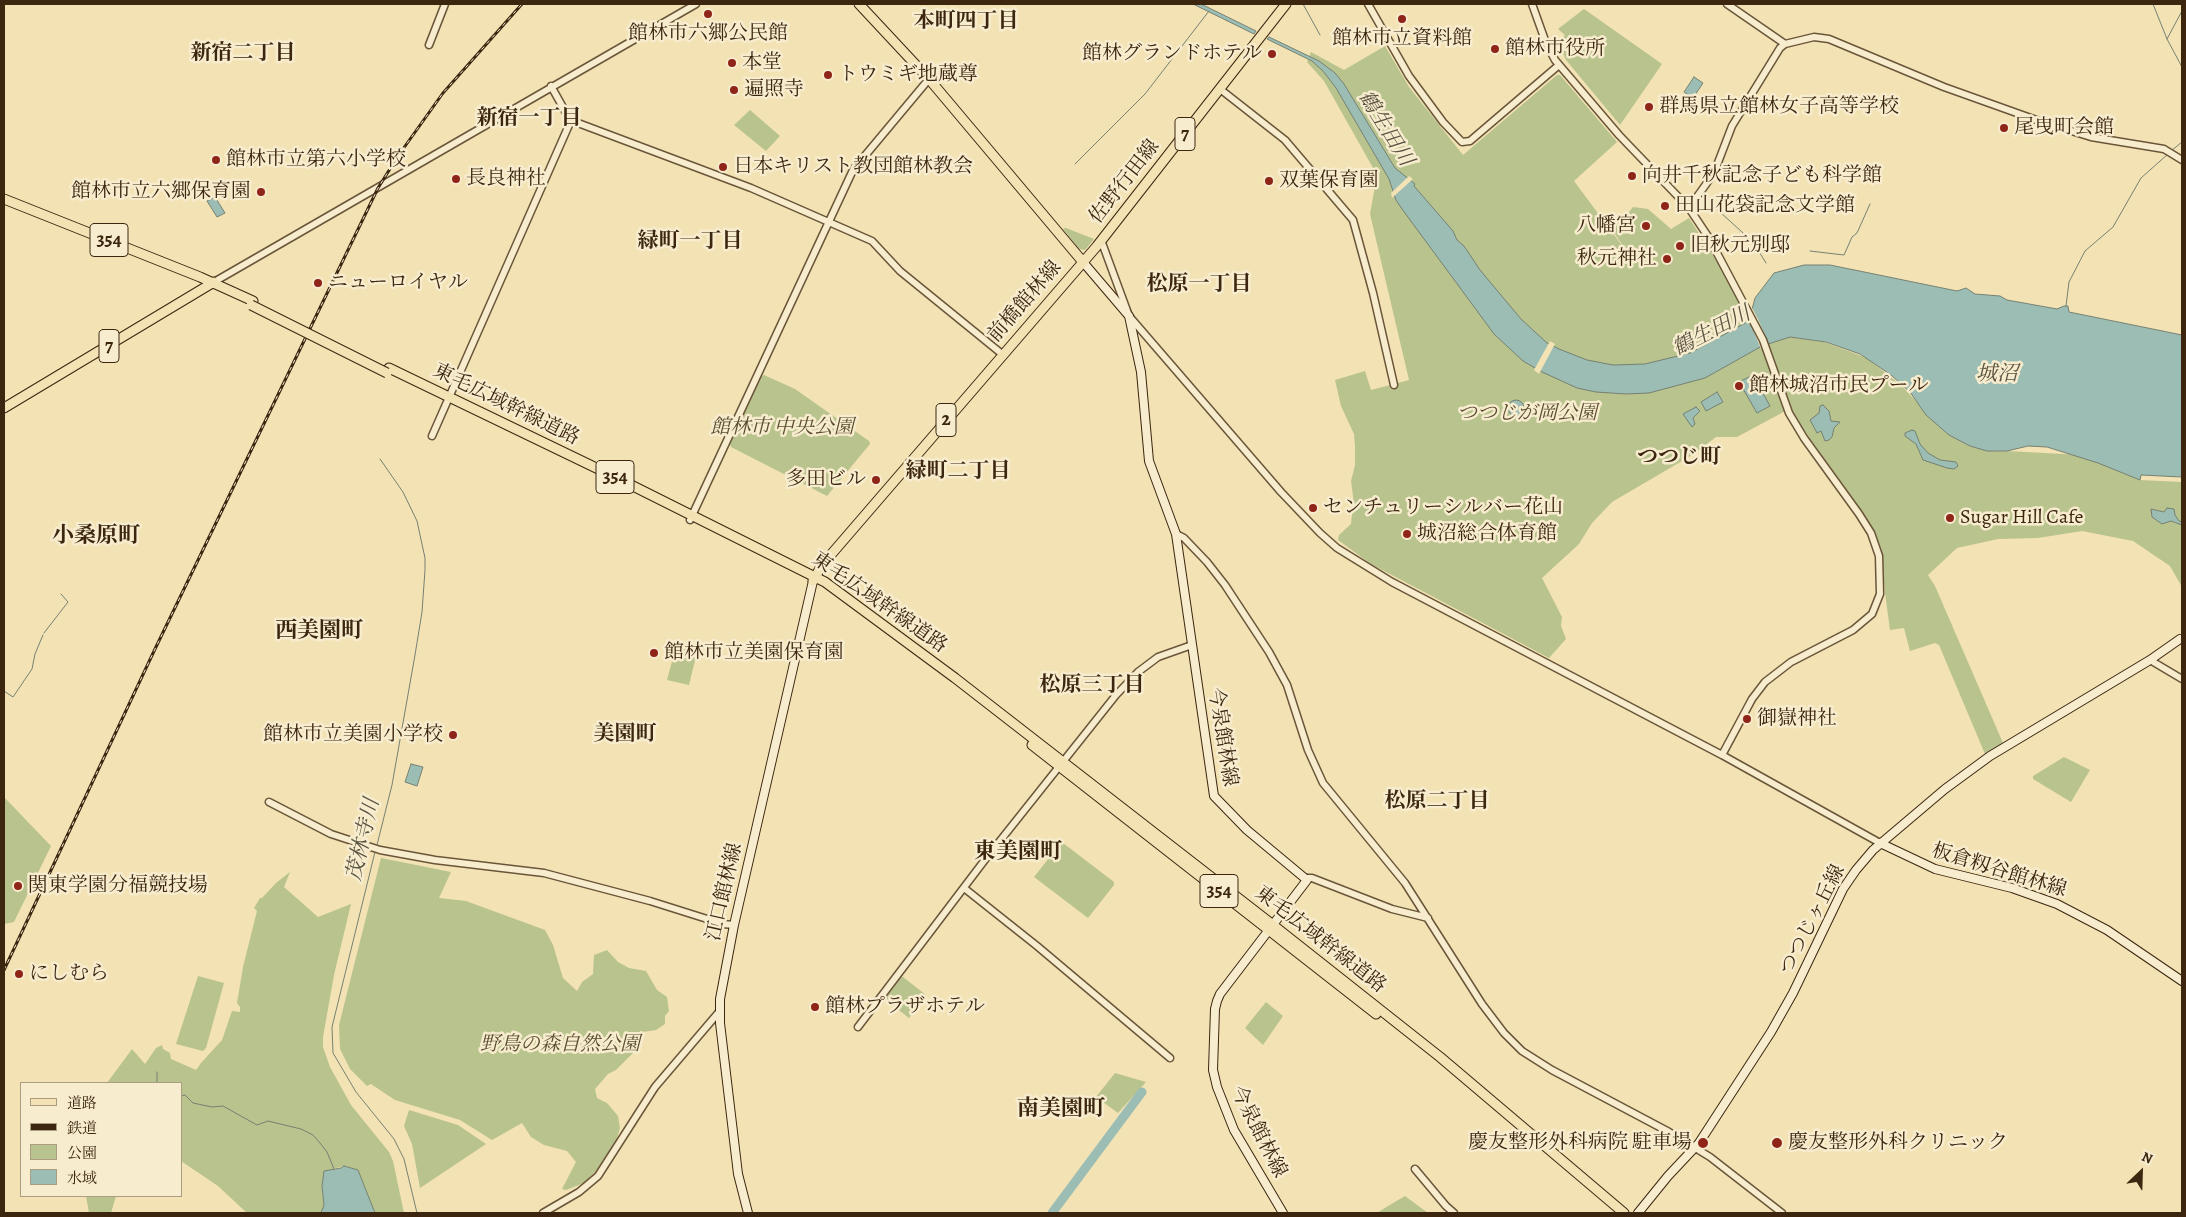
<!DOCTYPE html>
<meta charset="utf-8">
<style>
body{margin:0}
#map{position:relative;width:2186px;height:1217px;overflow:hidden;background:#f2e2b4;font-family:Alegreya,"Noto Serif JP",serif}
canvas{display:block}
.frame{position:absolute;inset:0;border:5px solid #3c2610;pointer-events:none}
.legend{position:absolute;left:20px;top:1082px;width:162px;height:115px;box-sizing:border-box;background:#f7ecce;border:1px solid #ac9d82;margin:0;padding:6px 9px;list-style:none;font-size:15px;color:#3c2610}
.legend li{display:flex;align-items:center;gap:10px;height:25px}
.legend b{width:25px;border:1px solid #ac9d82}
.north{position:absolute;left:2116px;top:1147px;width:50px;height:50px;-webkit-text-stroke:4px #f7ecce;paint-order:stroke;rotate:24deg;font-size:14px;font-weight:700;line-height:20px;text-align:center;color:#3c2610}
.north::after{content:'';display:block;margin:auto;width:18px;height:22px;background:#3c2610;clip-path:polygon(50% 0,100% 100%,50% 72%,0 100%)}
</style>
<div id="map">
<canvas width="2186" height="1217"></canvas>
<div class="frame"></div>
<ul class="legend">
<li><b style="height:6px;background:#f2e2b4"></b>道路</li>
<li><b style="height:6px;background:#3c2610"></b>鉄道</li>
<li><b style="height:14px;background:#b9c38e"></b>公園</li>
<li><b style="height:14px;background:#9cbdb4"></b>水域</li>
</ul>
<div class="north">N</div>
</div>
<script>
const g = document.querySelector('canvas').getContext('2d');
g.lineJoin = 'round';
function fillPath(path, color) {
  g.fillStyle = color;
  g.fill(path, 'evenodd');
}
function toPath(rows) {
  const path = new Path2D();
  for (const r of rows) {
    if (r.length === 3) {
      path.moveTo(r[0] + r[2], r[1]);
      path.arc(r[0], r[1], r[2], 0, 2 * Math.PI);
      continue;
    }
    path.moveTo(r[0], r[1]);
    for (let i = 2; i < r.length; i += 2) path.lineTo(r[i], r[i + 1]);
  }
  return path;
}
function trace(path, color, width, dash) {
  g.strokeStyle = color;
  g.lineWidth = width;
  g.lineCap = dash ? 'butt' : 'round';
  g.setLineDash(dash || []);
  g.stroke(path);
}
function drawText(font, color, halo, rows, align = 'center') {
  g.font = font + ' Alegreya,"Noto Serif JP",serif';
  g.lineWidth = 5;
  g.setLineDash([]);
  g.textBaseline = 'middle';
  g.strokeStyle = halo;
  g.fillStyle = color;
  for (const [text, x, y, turn = 0] of rows) {
    g.save();
    g.translate(x, y);
    g.rotate((+turn || 0) * Math.PI / 180);
    g.textAlign = isNaN(turn) ? turn : align;
    if (halo) g.strokeText(text, 0, 0);
    g.fillText(text, 0, 0);
    g.restore();
  }
}
fillPath(toPath([
 [1584,9,1662,64,1620,125,1566,60,1558,42,1565,35,1558,29],
 [1385,46,1409,87,1463,155,1557,75,1560,75,1617,142,1574,181,1632,259,1610,227,1629,212,1633,207,1648,209,1671,229,1689,218,1718,263,1753,327,1790,337,1824,342,1867,358,1903,387,1925,411,1965,443,2007,451,2082,455,2140,480,2182,482,2182,587,2170,566,2133,541,2082,531,2038,538,1998,539,1957,548,1928,575,1935,586,2003,743,1985,754,1939,645,1935,643,1910,651,1904,628,1890,630,1885,593,1881,551,1870,523,1789,409,1737,437,1716,437,1694,454,1612,502,1592,523,1579,544,1542,578,1562,617,1561,626,1566,639,1549,658,1371,564,1338,540,1339,535,1351,524,1352,515,1354,504,1351,481,1355,465,1355,446,1354,434,1341,406,1335,380,1365,371,1371,390,1409,380,1370,214,1377,175,1324,81,1307,62,1311,52,1344,70],
 [750,110,780,136,766,151,734,125],
 [1065,228,1066,228,1094,239,1085,250,1079,249,1063,229],
 [764,375,795,389,869,441,870,444,827,496,731,447,730,444,761,376],
 [676,646,697,652,689,685,667,680],
 [2064,757,2090,770,2071,802,2033,779,2033,776],
 [4,797,51,846,14,922,4,924],
 [1063,843,1114,882,1114,885,1088,918,1034,877,1060,844],
 [381,858,451,872,439,898,466,901,545,930,553,945,563,978,577,991,582,982,593,974,594,955,607,950,618,962,629,968,646,971,657,990,667,997,669,1011,665,1016,665,1024,656,1030,643,1032,638,1048,616,1070,608,1074,595,1089,597,1098,607,1103,618,1116,620,1128,615,1144,603,1164,584,1183,566,1190,562,1189,576,1162,567,1151,544,1145,531,1137,522,1123,492,1140,460,1120,395,1100,371,1084,367,1086,350,1069,340,1049,339,1025],
 [290,872,284,887,318,917,351,904,334,975,323,1037,323,1047,330,1067,351,1105,389,1152,393,1161,404,1213,375,1213,358,1170,344,1166,332,1169,322,1186,324,1205,321,1213,247,1213,218,1186,181,1161,181,1083,107,1083,132,1049,145,1064,156,1048,162,1045,163,1049,170,1053,171,1059,196,1070,201,1063,222,1040,232,1011,240,1012,240,1007,237,1003,243,967,257,911,254,908,260,898,262,898,276,883],
 [198,976,224,983,206,1048,203,1051,176,1044],
 [900,977,903,977,926,995,909,1018,886,1000,885,997],
 [1266,1002,1283,1016,1263,1045,1245,1028],
 [1115,1073,1146,1082,1118,1113,1096,1097],
 [409,1110,458,1125,486,1144,420,1188,412,1144,404,1126],
 [86,1196,116,1196,111,1213,89,1213],
 [1405,1196,1428,1213,1377,1213,1388,1206]
]), '#b9c38e');
const water = toPath([
 [1193,4,1201,4,1256,31,1254,34,1193,4],
 [1269,37,1319,61,1335,73,1344,84,1395,168,1415,184,1414,186,1453,231,1457,240,1464,246,1480,270,1521,319,1547,343,1559,349,1587,360,1613,365,1645,364,1690,353,1749,321,1755,298,1774,273,1804,265,1830,265,1957,291,1966,288,1975,294,2000,296,2007,300,2057,309,2064,306,2068,306,2069,312,2182,335,2182,477,2141,475,2140,480,2098,463,2047,447,2028,446,2007,451,1987,451,1970,446,1949,435,1926,415,1910,392,1891,375,1860,354,1826,342,1790,337,1762,346,1705,378,1649,393,1626,394,1596,392,1577,388,1542,372,1523,361,1494,334,1402,209,1396,200,1389,179,1336,88,1323,71,1312,61,1267,39,1269,37],
 [1694,77,1703,83,1693,98,1684,92,1694,77],
 [215,197,225,213,217,217,207,201,215,197],
 [1753,375,1770,406,1757,413,1739,382,1753,375],
 [1717,392,1723,402,1706,411,1701,402,1717,392],
 [1516,408,8],
 [1823,405,1829,411,1831,421,1840,422,1834,428,1832,437,1829,440,1825,441,1821,431,1817,433,1810,420,1819,413,1820,406,1823,405],
 [1696,407,1700,411,1693,418,1695,424,1692,427,1683,414,1696,407],
 [1912,430,1915,431,1920,444,1928,453,1940,460,1956,462,1958,466,1954,469,1947,468,1923,460,1916,444,1905,436,1905,433,1912,430],
 [2167,508,2174,509,2175,515,2179,521,2182,522,2182,525,2171,521,2162,524,2152,517,2151,509,2164,512,2167,508],
 [411,764,423,767,417,786,405,782,411,764],
 [344,1166,358,1170,375,1213,321,1213,324,1205,322,1186,324,1171,341,1168,344,1166]
]);
fillPath(water, '#9cbdb4');
trace(water, '#768172', 1);
fillPath(toPath([
 [1409,176,1413,179,1392,198,1391,193],
 [1751,306,1758,319,1770,347,1761,349,1748,318],
 [1550,341,1555,344,1539,374,1534,370]
]), '#f2e2b4');
trace(toPath([
 [1303,4,1320,35],
 [2153,4,2167,39,2182,67],
 [2167,39,2182,11],
 [2171,151,2182,142],
 [1075,164,1145,94,1209,11],
 [1710,203,1753,242,1766,263],
 [1810,251,1844,255,1852,237,1857,233,1870,204],
 [2066,306,2069,282,2085,251,2113,227,2141,178,2168,154],
 [44,633,68,602,61,594],
 [4,691,13,697,32,669,35,654,43,635],
 [377,845,392,785,415,655,422,612,425,570,425,558,417,521,403,492,380,459],
 [375,852,332,1027,333,1053,356,1092,394,1139,404,1159,417,1213],
 [157,1072,157,1083],
 [181,1096,185,1095,193,1103,212,1107,223,1106,257,1125,268,1121,301,1129,313,1135,320,1143,327,1152,334,1169]
]), '#768172', 1);
trace(toPath([
 [1052,1213,1142,1092]
]), '#9cbdb4', 9);
const tertiary = toPath([
 [1368,4,1409,76,1443,122,1462,142,1470,141,1559,65],
 [1532,4,1546,43,1555,60,1619,135,1689,208,1709,238,1763,340,1789,413,1804,438,1859,514,1871,533,1879,556,1880,594,1872,614,1853,630,1791,662,1765,682,1752,699,1722,755],
 [1727,4,1785,44],
 [429,45,445,4],
 [1220,89,1285,140,1353,220,1373,293,1394,385],
 [570,120,751,188,872,241,900,271,1002,354],
 [1689,208,1714,173,1732,126,1780,48,1785,44,1814,37,1829,39,1944,87,2042,122,2091,137,2164,149,2182,160],
 [1101,240,1129,316,1281,492,1320,533,1337,548,1392,582,1722,755,1880,843],
 [214,282,696,4],
 [432,436,569,125,570,120,551,86],
 [690,520,853,170,929,79],
 [1176,534,1184,538,1207,562,1225,585,1269,652,1287,685,1308,750,1323,783,1405,883,1482,1004,1504,1033,1522,1051,1552,1070,1669,1132,1710,1157,1782,1213],
 [2150,660,2182,679],
 [269,802,331,834,380,850,435,860,544,873,650,901,723,924,734,925],
 [1306,878,1312,878,1392,909,1428,918],
 [964,888,1037,946,1170,1058],
 [858,1027,984,861,1116,695,1138,672,1158,657,1192,645],
 [1415,1169,1446,1206,1454,1213],
 [543,1213,579,1192,598,1176,655,1087,719,1012]
]);
const secondary = toPath([
 [1083,262,1129,316,1141,372,1149,461,1176,534,1214,796,1247,830,1307,880,1220,994,1217,1001,1215,1009,1213,1070,1217,1087,1234,1130,1283,1213],
 [1880,843,1935,869,2012,888,2057,904,2107,930,2182,981],
 [748,1213,738,1174,720,1023,720,999,734,925,813,581],
 [1638,1213,1668,1176,1699,1143,1771,1032,1793,993,1843,889,1856,870,1873,850,1945,789,1990,756,2150,660,2180,639]
]);
const primary = toPath([
 [859,4,929,79,1083,262],
 [4,408,214,282],
 [813,581,822,565,1097,246,1286,4]
]);
const trunk = toPath([
 [4,199,200,277,253,301],
 [389,368,617,478,825,582,955,678,1273,925,1440,1057,1624,1213],
 [1032,745,1376,1014]
]);
trace(tertiary, '#6a5539', 9);
trace(secondary, '#3c2610', 10);
trace(primary, '#3c2610', 11);
trace(trunk, '#3c2610', 11);
trace(tertiary, '#f7ecce', 6);
trace(secondary, '#f7ecce', 8);
trace(primary, '#f2e2b4', 9);
trace(trunk, '#f2e2b4', 9);
const rail = toPath([
 [4,970,155,649,378,188,398,156,443,93,522,4]
]);
trace(rail, '#3c2610', 3);
trace(rail, '#f7ecce', 1, [4]);
const trunkBridge = toPath([
 [251,305,387,373]
]);
trace(trunkBridge, '#3c2610', 11, []);
trace(trunkBridge, '#f2e2b4', 9);
for (const [x, y, r, color] of [
 [708,14,5,"#8f2418"],
 [1402,19,5,"#8f2418"],
 [1495,49,5,"#8f2418"],
 [1272,54,5,"#8f2418"],
 [732,63,5,"#8f2418"],
 [828,75,5,"#8f2418"],
 [734,90,5,"#8f2418"],
 [1649,107,5,"#8f2418"],
 [2004,128,5,"#8f2418"],
 [216,160,5,"#8f2418"],
 [723,167,5,"#8f2418"],
 [1632,176,5,"#8f2418"],
 [456,179,5,"#8f2418"],
 [1269,181,5,"#8f2418"],
 [261,192,5,"#8f2418"],
 [1665,206,5,"#8f2418"],
 [1646,226,5,"#8f2418"],
 [1680,246,5,"#8f2418"],
 [1667,259,5,"#8f2418"],
 [318,283,5,"#8f2418"],
 [1739,386,5,"#8f2418"],
 [876,480,5,"#8f2418"],
 [1313,508,5,"#8f2418"],
 [1950,518,5,"#8f2418"],
 [1407,534,5,"#8f2418"],
 [654,653,5,"#8f2418"],
 [1747,719,5,"#8f2418"],
 [453,735,5,"#8f2418"],
 [18,886,5,"#8f2418"],
 [19,974,5,"#8f2418"],
 [815,1007,5,"#8f2418"],
 [1703,1143,6,"#8f2418"],
 [1777,1143,6,"#8f2418"]
]) {
  const dot = new Path2D();
  dot.arc(x, y, r, 0, 2 * Math.PI);
  g.fillStyle = color;
  g.fill(dot);
  trace(dot, '#f7ecce', 2);
}
for (const [x, y, w] of [
 [1185,134,20],
 [109,240,38],
 [109,346,20],
 [946,420,20],
 [615,477,38],
 [1219,891,38]
]) {
  const box = new Path2D();
  box.roundRect(x - w / 2, y - 16.5, w, 33, 4);
  g.fillStyle = '#f7ecce';
  g.fill(box);
  trace(box, '#3c2610', 1);
}
drawText('bold 19px', '#3c2610', null, [
 ["7",1185,134],
 ["354",109,240],
 ["7",109,346],
 ["2",946,420],
 ["354",615,477],
 ["354",1219,891]
]);
drawText('20px', '#3c2610', '#f7ecce', [
 ["館林市六郷公民館",708,34,"center"],
 ["館林市立資料館",1402,39,"center"],
 ["館林市役所",1505,49],
 ["館林グランドホテル",1262,54,"right"],
 ["本堂",742,63],
 ["トウミギ地蔵尊",838,75],
 ["遍照寺",744,90],
 ["群馬県立館林女子高等学校",1659,107],
 ["尾曳町会館",2014,128],
 ["館林市立第六小学校",226,160],
 ["日本キリスト教団館林教会",733,167],
 ["向井千秋記念子ども科学館",1642,176],
 ["長良神社",466,179],
 ["双葉保育園",1279,181],
 ["館林市立六郷保育園",251,192,"right"],
 ["田山花袋記念文学館",1675,206],
 ["八幡宮",1636,226,"right"],
 ["旧秋元別邸",1690,246],
 ["秋元神社",1657,259,"right"],
 ["ニューロイヤル",328,283],
 ["館林城沼市民プール",1749,386],
 ["多田ビル",866,480,"right"],
 ["センチュリーシルバー花山",1323,508],
 ["Sugar Hill Cafe",1960,518],
 ["城沼総合体育館",1417,534],
 ["館林市立美園保育園",664,653],
 ["御嶽神社",1757,719],
 ["館林市立美園小学校",443,735,"right"],
 ["関東学園分福競技場",28,886],
 ["にしむら",29,974],
 ["館林プラザホテル",825,1007],
 ["慶友整形外科病院 駐車場",1692,1143,"right"],
 ["慶友整形外科クリニック",1788,1143]
], 'left');
drawText('20px', '#3c2610', '#f7ecce', [
 ["佐野行田線",1125,182,-52],
 ["前橋館林線",1025,302,-49],
 ["東毛広域幹線道路",506,405,26],
 ["東毛広域幹線道路",879,603,35],
 ["今泉館林線",1222,737,81],
 ["板倉籾谷館林線",1999,871,17],
 ["江口館林線",725,892,-77],
 ["つつじヶ丘線",1813,920,-63],
 ["東毛広域幹線道路",1320,940,38],
 ["今泉館林線",1258,1132,63]
]);
drawText('italic 20px', '#5b4d30', '#f7ecce', [
 ["つつじが岡公園",1527,414],
 ["館林市 中央公園",782,428],
 ["野鳥の森自然公園",560,1045]
]);
drawText('bold 21px', '#3c2610', '#f7ecce', [
 ["本町四丁目",966,22],
 ["新宿二丁目",243,54],
 ["新宿一丁目",529,119],
 ["緑町一丁目",690,242],
 ["松原一丁目",1199,285],
 ["つつじ町",1679,458],
 ["緑町二丁目",958,472],
 ["松原三丁目",1092,686],
 ["美園町",625,735],
 ["松原二丁目",1437,802]
]);
drawText('italic 21px', '#595341', '#f7ecce', [
 ["鶴生田川",1385,129,58],
 ["鶴生田川",1712,332,-27],
 ["城沼",1997,375],
 ["茂林寺川",364,840,-77]
]);
drawText('bold 22px', '#3c2610', '#f7ecce', [
 ["小桑原町",96,537],
 ["西美園町",319,632],
 ["東美園町",1018,853],
 ["南美園町",1061,1110]
]);
</script>
